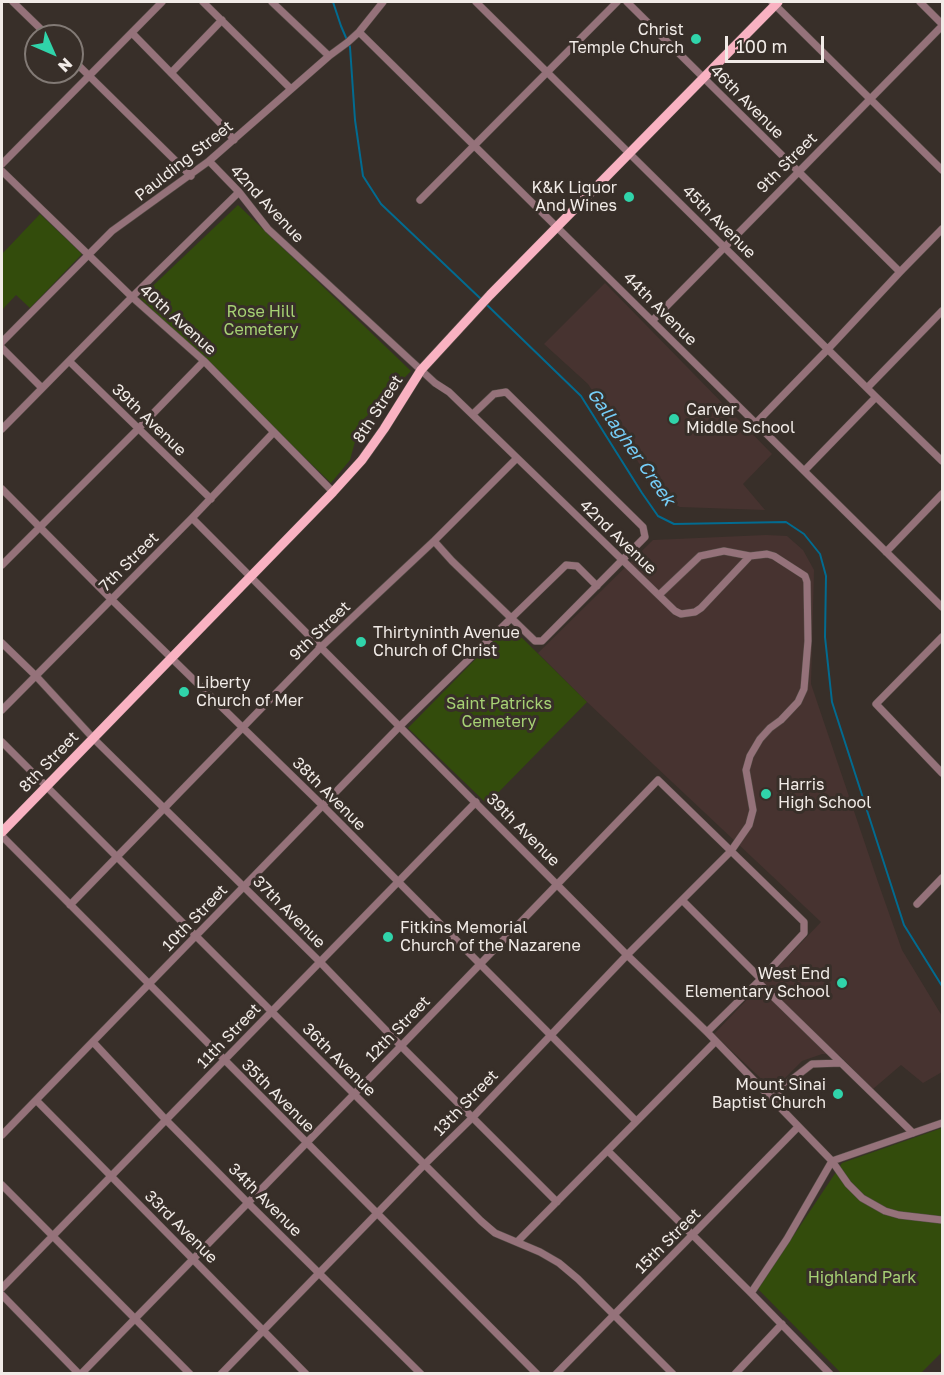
<!DOCTYPE html>
<style>
body{margin:0}
#map{position:relative;width:944px;height:1375px;overflow:hidden;background:#382f29;font-family:"Golos Text",sans-serif}
canvas{display:block}
.frame{position:absolute;inset:0;border:3px solid #f1ebe7;pointer-events:none}
.north{position:absolute;left:24px;top:24px;width:60px;height:60px;box-sizing:border-box;background:#382f29;border:2px solid #827a75;border-radius:50%;rotate:135deg;font-size:16px;font-weight:700;line-height:24px;text-align:center;color:#f1ebe7}
.north::after{content:'';display:block;margin:auto;width:21px;height:27px;background:#30d4aa;clip-path:polygon(50% 0,100% 100%,50% 72%,0 100%)}
.scale{position:absolute;left:725px;top:36px;width:99px;height:27px;box-sizing:border-box;border:3px solid #f1ebe7;border-top:0;padding-left:8px;font-size:18px;line-height:21px;white-space:nowrap;color:#f1ebe7;-webkit-text-stroke:4px #382f29;paint-order:stroke}
</style>
<div id="map">
<canvas width="944" height="1375"></canvas>
<div class="frame"></div>
<div class="north">N</div>
<div class="scale">100 m</div>
</div>
<script>
const g = document.querySelector('canvas').getContext('2d');
g.lineJoin = 'round';
function fillPath(path, color) {
  g.fillStyle = color;
  g.fill(path, 'evenodd');
}
function toPath(rows) {
  const path = new Path2D();
  for (const r of rows) {
    path.moveTo(r[0], r[1]);
    for (let i = 2; i < r.length; i += 2) path.lineTo(r[i], r[i + 1]);
  }
  return path;
}
function trace(path, color, width, dash) {
  g.strokeStyle = color;
  g.lineWidth = width;
  g.lineCap = dash ? 'butt' : 'round';
  g.setLineDash(dash || []);
  g.stroke(path);
}
function drawText(font, color, halo, rows, align = 'center') {
  g.font = font + ' "Golos Text",sans-serif';
  g.lineWidth = 6;
  g.setLineDash([]);
  g.textBaseline = 'middle';
  g.strokeStyle = halo;
  g.fillStyle = color;
  for (const [text, x, y, turn = 0] of rows) {
    g.save();
    g.translate(x, y);
    g.rotate((+turn || 0) * Math.PI / 180);
    g.textAlign = isNaN(turn) ? turn : align;
    if (halo) g.strokeText(text, 0, 0);
    g.fillText(text, 0, 0);
    g.restore();
  }
}
fillPath(toPath([
 [605,283,772,454,743,484,765,510,680,507,660,496,588,384,544,344],
 [766,535,787,536,803,550,814,570,811,684,879,885,902,950,942,1016,942,1072,923,1083,901,1065,873,1089,839,1055,822,1054,802,1061,773,1090,714,1034,821,922,587,702,538,653,653,540]
]), '#473330');
fillPath(toPath([
 [238,205,411,371,360,423,350,460,331,483,140,298],
 [40,214,82,254,30,308,16,295,2,310,2,254],
 [509,625,587,702,487,804,408,728],
 [942,1128,942,1352,921,1373,841,1373,758,1289,842,1163]
]), '#334c0c');
trace(toPath([
 [333,2,341,26,350,47,355,120,363,176,381,204,482,300],
 [486,304,581,396,642,493,658,516,674,524,786,522,804,534,820,554,826,576,825,637,832,702,904,925,942,986]
]), '#026b90', 2);
const minor = toPath([
 [13,2,48,36],
 [203,2,291,89],
 [272,2,329,56],
 [476,2,876,397,942,461],
 [627,2,900,272],
 [772,2,942,170],
 [920,2,942,24],
 [359,32,942,607],
 [132,33,220,123,234,140],
 [72,59,191,176],
 [171,73,222,20],
 [209,161,239,192,268,229,435,383,449,392,675,611,681,614,695,612,701,608,750,556,767,554,774,556,805,576,807,582,808,641,804,689,798,702,781,720,770,728,760,739,750,756,746,770,753,810,749,825,731,851,627,955,473,1117,424,1165,221,1374],
 [2,164,162,2],
 [2,171,132,297,204,361,333,492],
 [420,200,617,2],
 [653,320,942,26],
 [2,342,112,231,209,161,329,56,348,42,359,32,383,2],
 [2,348,42,388],
 [69,361,211,499],
 [867,388,942,311],
 [756,423,828,349,900,272,942,229],
 [2,429,132,297,239,192],
 [805,470,876,397],
 [2,489,111,599,323,806,636,1121],
 [192,518,627,955,707,1032,832,1161,848,1184,862,1198,885,1211,899,1215,942,1220],
 [434,541,452,561,535,641,542,641,645,537,643,527,506,392,494,394,473,414],
 [886,552,942,494],
 [2,565,138,429,204,361],
 [659,595,700,556,724,551,750,556],
 [942,637,876,704,942,773],
 [2,643,36,676,93,738,320,962,401,1046,557,1202],
 [2,710,192,518,274,432],
 [2,742,481,1221,495,1233,540,1252,559,1263,578,1279,673,1374],
 [2,836,537,1374],
 [682,900,761,979],
 [917,904,942,878],
 [70,905,321,647,434,541,517,458],
 [758,982,913,1133],
 [93,1042,166,1120,248,1203,421,1374],
 [772,1099,790,1081,812,1064,841,1063],
 [36,1100,306,1374],
 [2,1135,400,726,566,565,577,566,597,586],
 [608,1151,751,1293,830,1374],
 [832,1161,942,1123],
 [2,1185,190,1374],
 [517,1242,715,1042],
 [2,1288,476,802],
 [751,1293,787,1239,832,1161],
 [2,1295,79,1374],
 [81,1374,401,1046,658,780,804,922,804,933,763,977,707,1032],
 [556,1374,798,1127],
 [735,1374,782,1324]
]);
const major = toPath([
 [2,832,333,492,362,460,384,429,421,370,490,295,778,2]
]);
trace(minor, '#564d47', 8);
trace(major, '#564d47', 10);
trace(minor, '#95727a', 7);
trace(major, '#f9b2c2', 9);
for (const [x, y, r, color] of [
 [696,39,6,"#30d4aa"],
 [629,197,6,"#30d4aa"],
 [674,419,6,"#30d4aa"],
 [361,642,6,"#30d4aa"],
 [184,692,6,"#30d4aa"],
 [766,794,6,"#30d4aa"],
 [388,937,6,"#30d4aa"],
 [842,983,6,"#30d4aa"],
 [838,1094,6,"#30d4aa"]
]) {
  const dot = new Path2D();
  dot.arc(x, y, r, 0, 2 * Math.PI);
  g.fillStyle = color;
  g.fill(dot);
  trace(dot, '#382f29', 2);
}
drawText('16px', '#f1ebe7', '#382f29', [
 ["Christ",684,30,"right"],
 ["Temple Church",684,48,"right"],
 ["K&K Liquor",617,188,"right"],
 ["And Wines",617,206,"right"],
 ["Carver",686,410],
 ["Middle School",686,428],
 ["Thirtyninth Avenue",373,633],
 ["Church of Christ",373,651],
 ["Liberty",196,683],
 ["Church of Mer",196,701],
 ["Harris",778,785],
 ["High School",778,803],
 ["Fitkins Memorial",400,928],
 ["Church of the Nazarene",400,946],
 ["West End",830,974,"right"],
 ["Elementary School",830,992,"right"],
 ["Mount Sinai",826,1085,"right"],
 ["Baptist Church",826,1103,"right"]
], 'left');
drawText('16px', '#f1ebe7', '#382f29', [
 ["46th Avenue",747,102,45],
 ["Paulding Street",184,161,-38],
 ["9th Street",787,163,-45],
 ["42nd Avenue",267,204,47],
 ["45th Avenue",719,222,45],
 ["44th Avenue",660,309,45],
 ["40th Avenue",178,320,42],
 ["8th Street",378,409,-57],
 ["39th Avenue",149,420,44],
 ["42nd Avenue",618,537,44],
 ["7th Street",129,562,-45],
 ["9th Street",320,631,-44],
 ["8th Street",49,762,-46],
 ["38th Avenue",329,794,45],
 ["39th Avenue",523,830,45],
 ["37th Avenue",289,912,45],
 ["10th Street",195,918,-46],
 ["12th Street",398,1029,-46],
 ["11th Street",229,1036,-46],
 ["36th Avenue",339,1060,45],
 ["35th Avenue",278,1096,45],
 ["13th Street",466,1103,-46],
 ["34th Avenue",265,1200,45],
 ["33rd Avenue",181,1227,45],
 ["15th Street",668,1241,-45]
]);
drawText('16px', '#a6d174', '#382f29', [
 ["Rose Hill",261,312],
 ["Cemetery",261,330],
 ["Saint Patricks",499,704],
 ["Cemetery",499,722],
 ["Highland Park",862,1278]
]);
drawText('italic 18px', '#75cdf7', '#382f29', [
 ["Gallagher Creek",631,447,55]
]);
</script>
